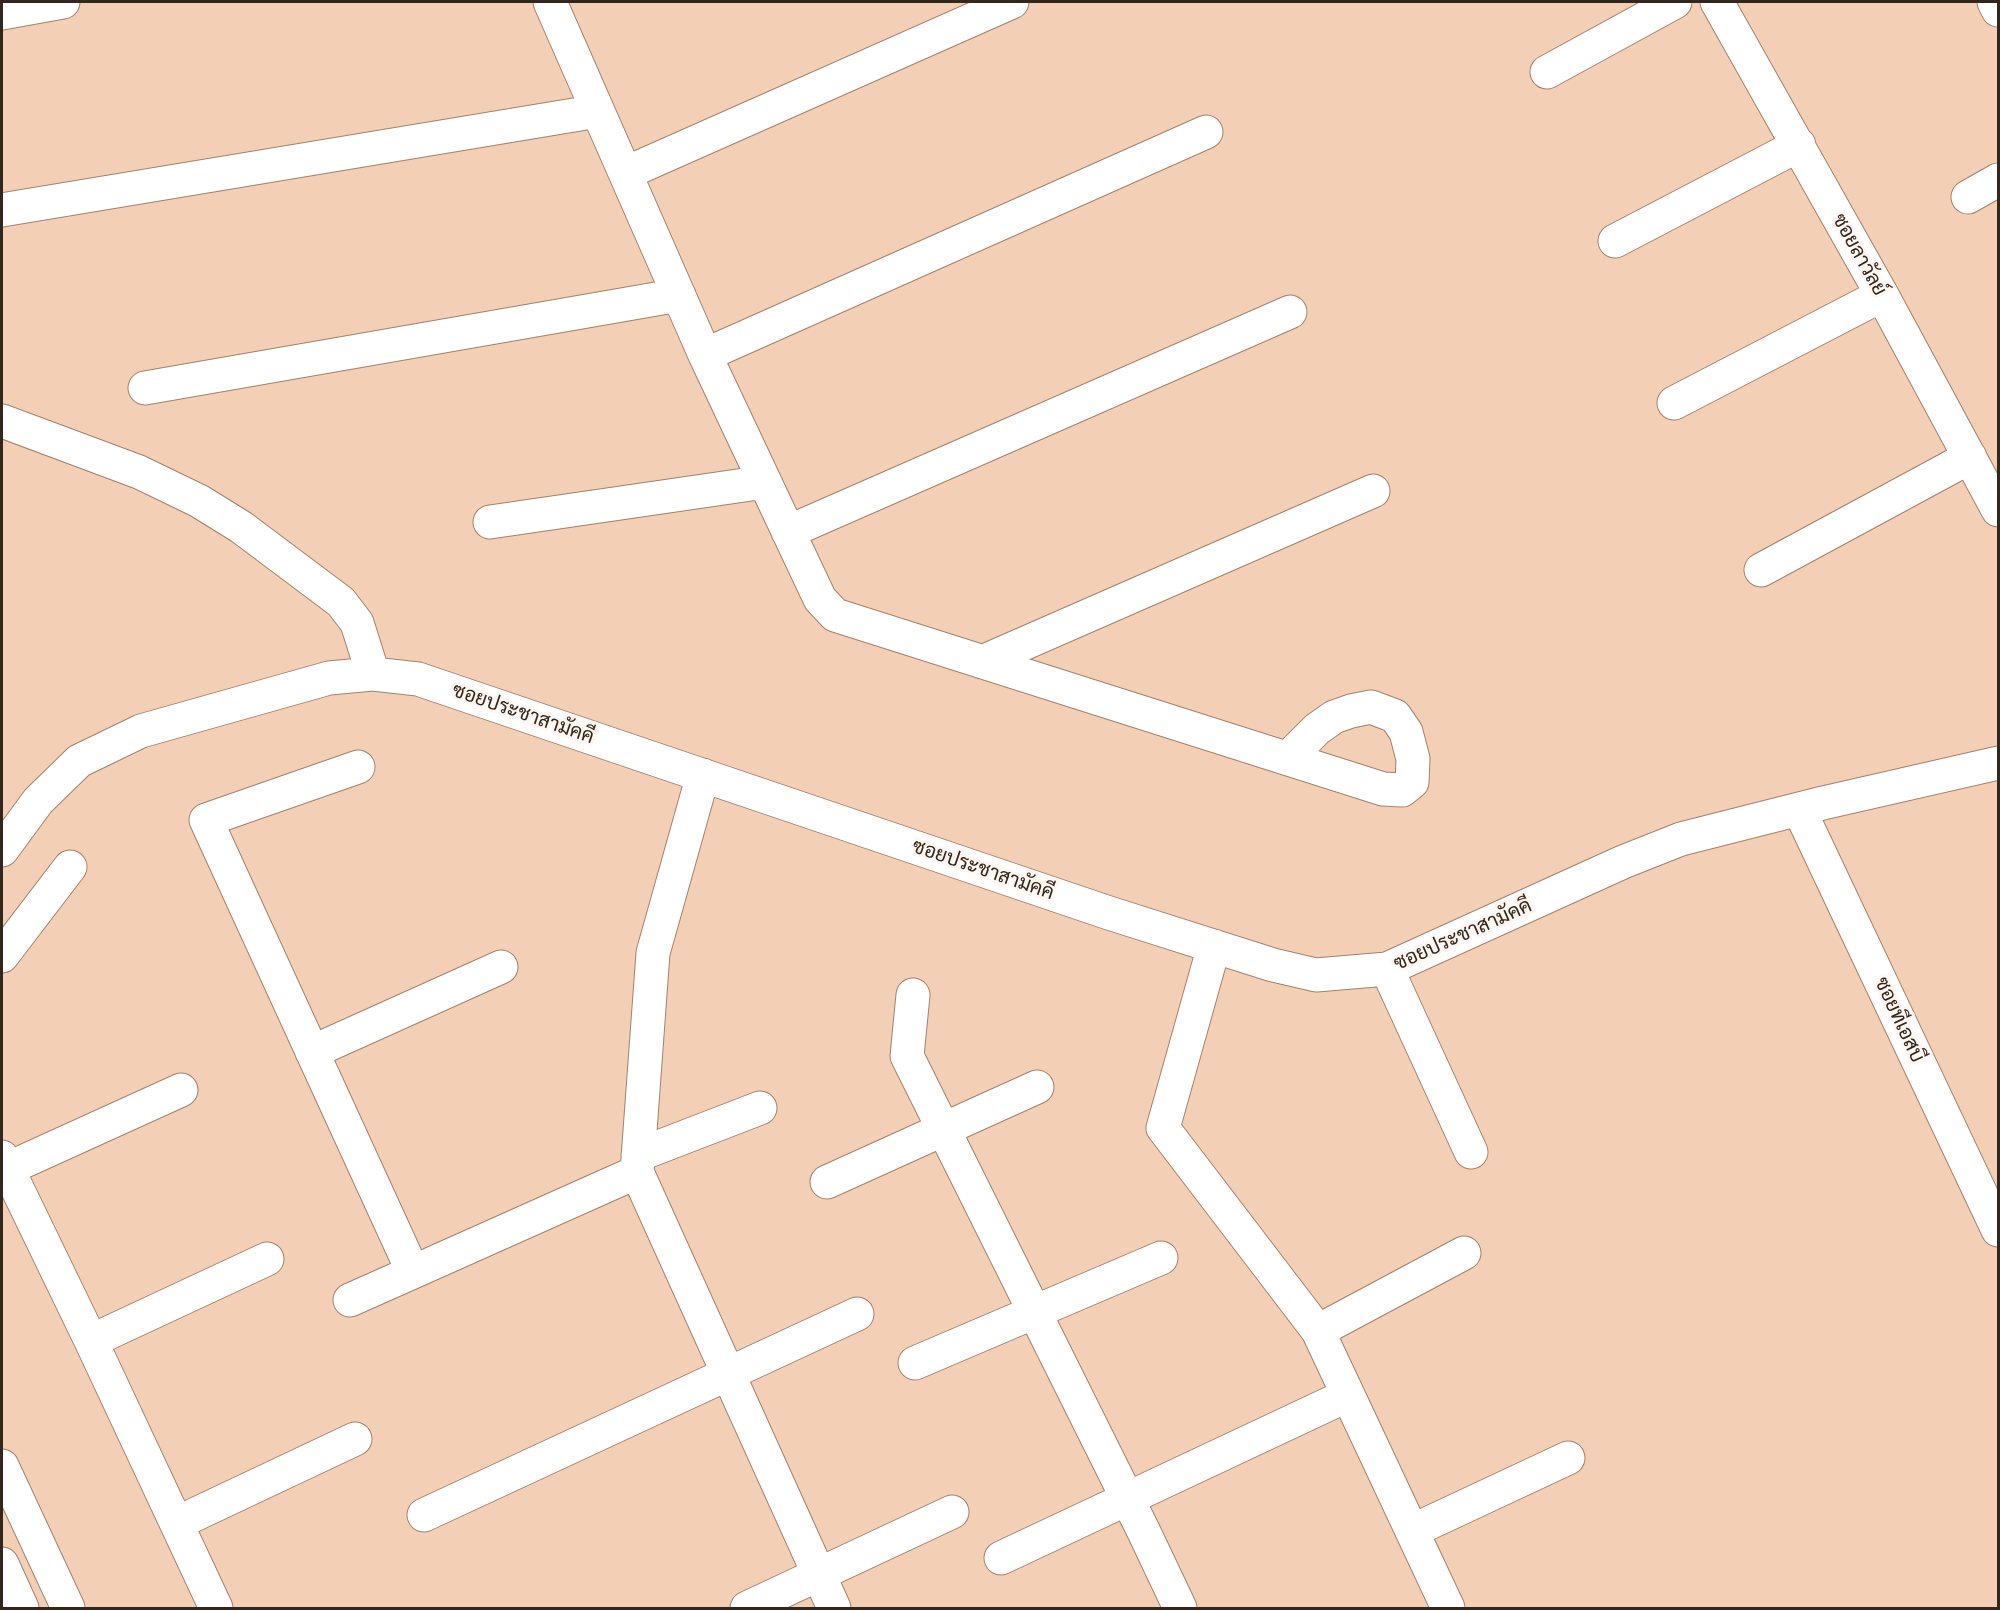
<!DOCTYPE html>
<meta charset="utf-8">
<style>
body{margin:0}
#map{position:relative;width:2000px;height:1610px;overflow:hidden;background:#f3cfb5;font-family:Manrope,sans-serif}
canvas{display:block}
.frame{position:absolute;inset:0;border:3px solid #33261c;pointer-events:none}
</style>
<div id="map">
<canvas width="2000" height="1610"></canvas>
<div class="frame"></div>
</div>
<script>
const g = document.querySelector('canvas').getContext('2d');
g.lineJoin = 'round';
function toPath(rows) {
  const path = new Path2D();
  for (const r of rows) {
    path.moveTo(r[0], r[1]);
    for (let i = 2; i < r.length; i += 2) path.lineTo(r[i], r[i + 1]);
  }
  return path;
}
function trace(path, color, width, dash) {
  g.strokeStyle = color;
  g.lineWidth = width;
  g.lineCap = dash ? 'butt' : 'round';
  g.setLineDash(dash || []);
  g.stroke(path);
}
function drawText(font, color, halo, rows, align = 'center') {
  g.font = font + ' Manrope,Sarabun,sans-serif';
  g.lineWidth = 6;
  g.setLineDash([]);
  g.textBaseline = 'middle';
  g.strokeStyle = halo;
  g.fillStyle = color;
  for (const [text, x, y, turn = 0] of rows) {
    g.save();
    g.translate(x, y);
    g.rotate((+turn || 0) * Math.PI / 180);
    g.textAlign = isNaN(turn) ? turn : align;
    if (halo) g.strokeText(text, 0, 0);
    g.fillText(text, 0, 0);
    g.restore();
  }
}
const minor = toPath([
 [550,2,705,355,820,599,835,615,1383,789,1402,790,1412,782,1413,759,1406,732,1395,716,1371,707,1351,711,1334,717,1317,729,1288,758],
 [1717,2,1882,295,1998,510],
 [1994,2,1998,10],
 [2,13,63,2],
 [1547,72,1675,2],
 [626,173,1012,2],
 [1968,197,1998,180],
 [2,210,598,111],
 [1615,241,1799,145],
 [705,355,1206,132],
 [145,388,679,295],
 [1674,403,1882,295],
 [2,421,139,472,199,501,241,527,341,602,357,623,373,674],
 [490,522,765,482],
 [788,532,1290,312],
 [1761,570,1970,457],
 [982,662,1373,491],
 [358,767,206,820,413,1272,637,1172],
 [703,775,653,953,637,1172,834,1608],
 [1799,809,1998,1230],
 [2,850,38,801,79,761,141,731,329,678,373,674,418,679,1109,913,1273,965,1316,975,1387,969,1623,862,1681,839,1823,803,1998,763],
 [1214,946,1163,1128,1318,1331,1448,1608],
 [2,956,70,867],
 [1387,969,1471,1152],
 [913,995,907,1056,1144,1532,1180,1608],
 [312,1052,501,967],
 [638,1155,760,1108],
 [2,1157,91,1341,216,1608],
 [7,1169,181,1090],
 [827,1182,1037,1087],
 [350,1300,413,1272],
 [1318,1331,1464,1253],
 [91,1341,267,1259],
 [915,1363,1161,1258],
 [2,1466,68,1608],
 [424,1515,857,1314],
 [177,1523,355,1439],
 [1412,1531,1568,1458],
 [1001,1558,1348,1395],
 [2,1564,22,1608],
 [747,1608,952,1512]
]);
trace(minor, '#a3826a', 35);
trace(minor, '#fff', 33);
drawText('20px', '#33261c', '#fef6f1', [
 ["ซอยลาวัลย์",1859,255,61],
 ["ซอยประชาสามัคคี",523,714,19],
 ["ซอยประชาสามัคคี",983,870,19],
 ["ซอยประชาสามัคคี",1463,935,-24],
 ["ซอยทีเอสบี",1899,1020,65]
]);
</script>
